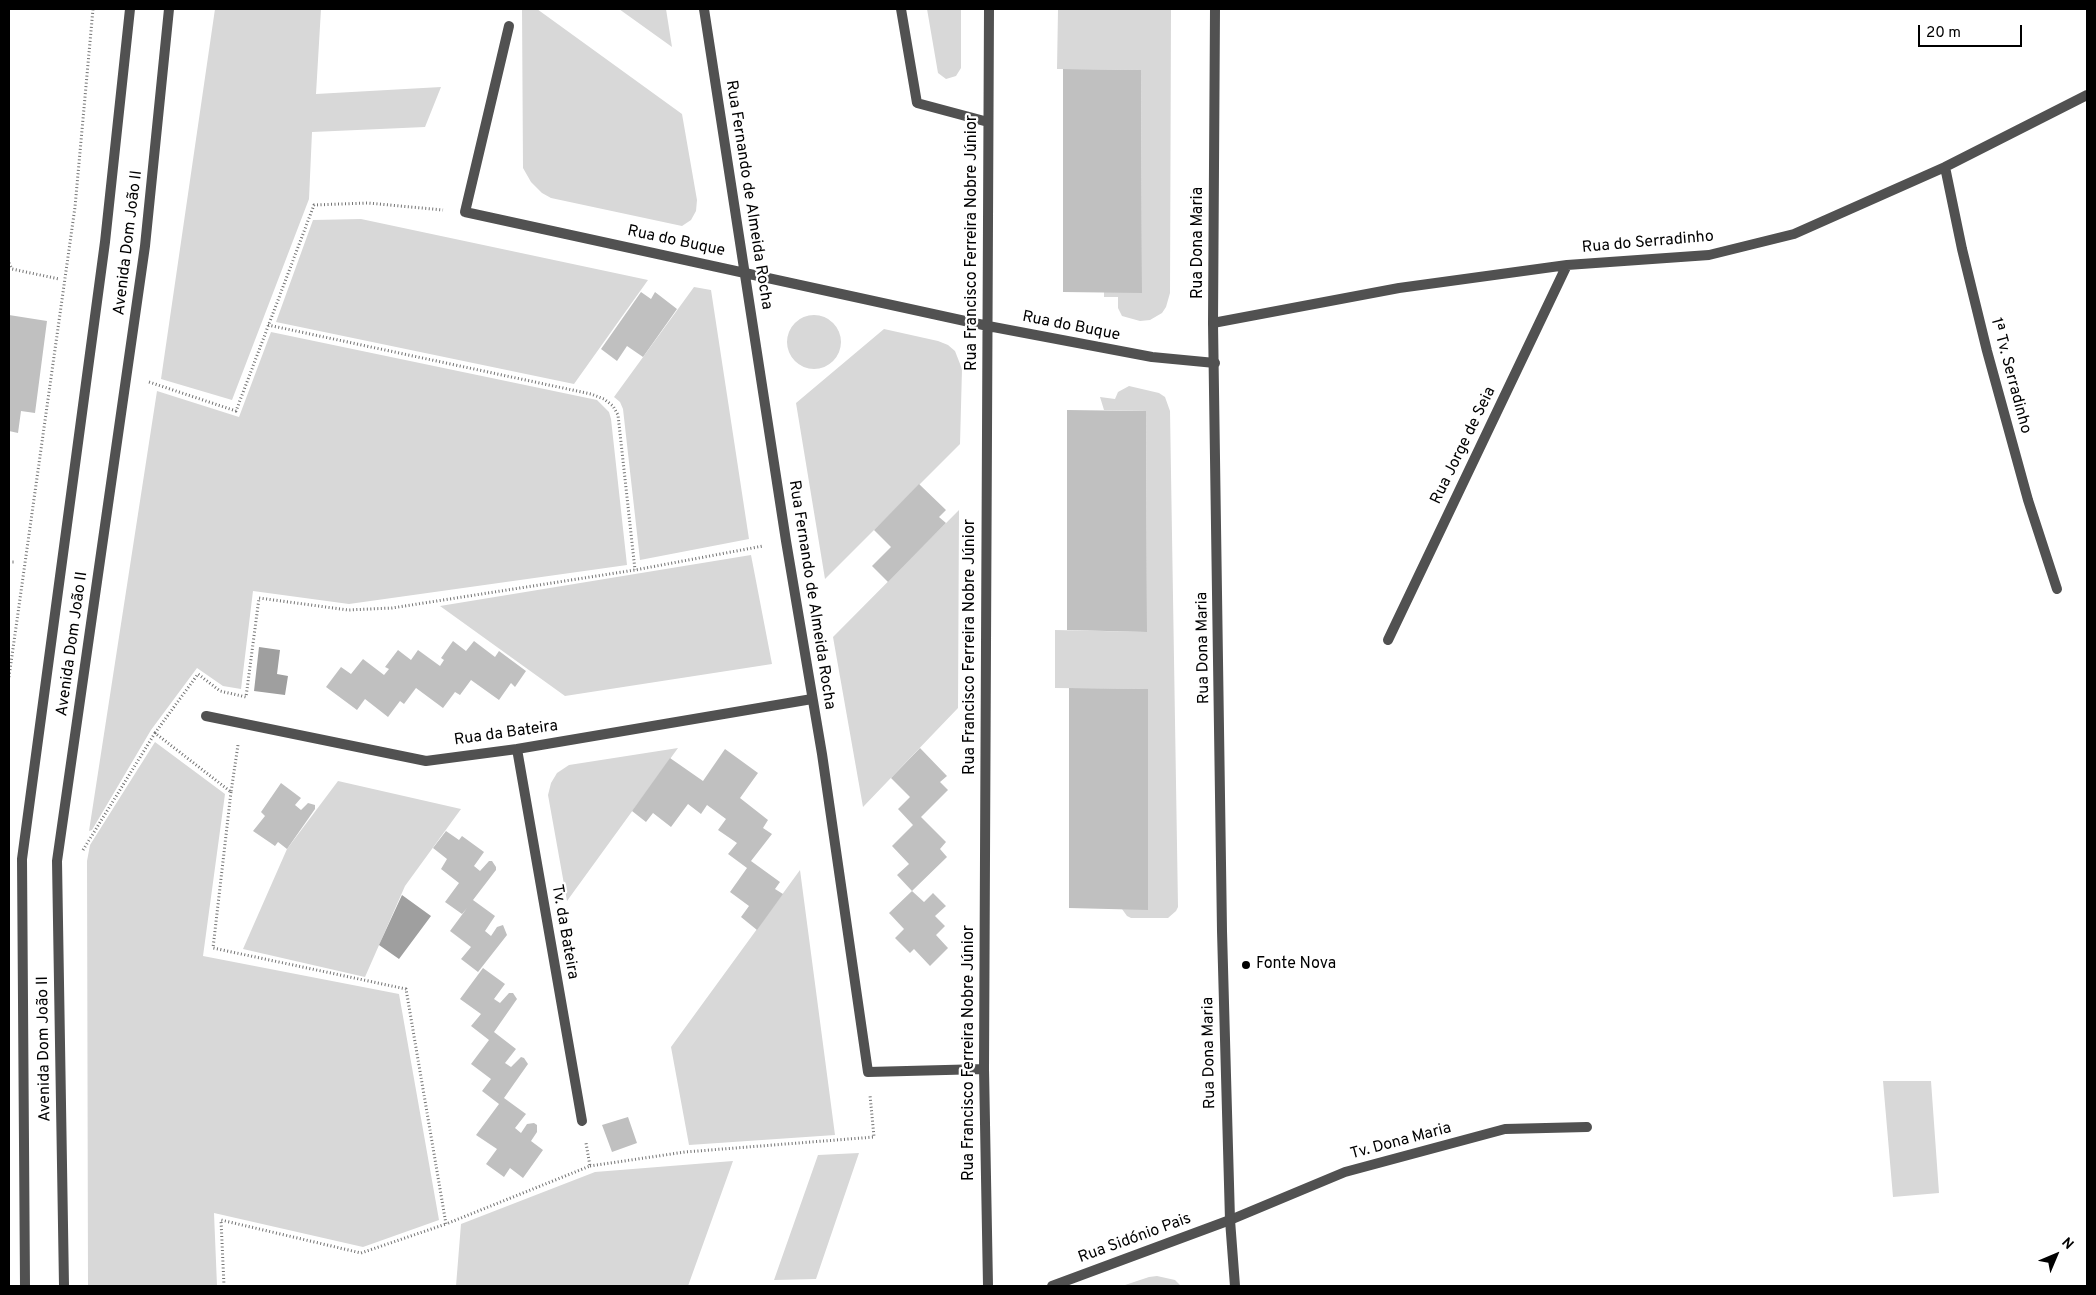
<!DOCTYPE html>
<meta charset="utf-8">
<style>
body{margin:0}
#map{position:relative;width:2096px;height:1295px;overflow:hidden;background:#fff;font-family:Overpass,sans-serif}
canvas{display:block}
.frame{position:absolute;inset:0;border:10px solid #000;pointer-events:none}
.north{position:absolute;left:2031px;top:1230px;width:50px;height:50px;-webkit-text-stroke:4px #fff;paint-order:stroke;rotate:45deg;font-size:14px;font-weight:700;line-height:20px;text-align:center;color:#000}
.north::after{content:'';display:block;margin:auto;width:18px;height:22px;background:#000;clip-path:polygon(50% 0,100% 100%,50% 72%,0 100%)}
.scale{position:absolute;left:1918px;top:25px;width:104px;height:22px;box-sizing:border-box;border:2px solid #000;border-top:0;padding-left:6px;font-size:15px;line-height:18px;white-space:nowrap;color:#000;-webkit-text-stroke:4px #fff;paint-order:stroke}
</style>
<div id="map">
<canvas width="2096" height="1295"></canvas>
<div class="frame"></div>
<div class="north">N</div>
<div class="scale">20 m</div>
</div>
<script>
const g = document.querySelector('canvas').getContext('2d');
g.lineJoin = 'round';
function fillPath(path, color) {
  g.fillStyle = color;
  g.fill(path, 'evenodd');
}
function toPath(rows) {
  const path = new Path2D();
  for (const r of rows) {
    if (r.length === 3) {
      path.moveTo(r[0] + r[2], r[1]);
      path.arc(r[0], r[1], r[2], 0, 2 * Math.PI);
      continue;
    }
    path.moveTo(r[0], r[1]);
    for (let i = 2; i < r.length; i += 2) path.lineTo(r[i], r[i + 1]);
  }
  return path;
}
function trace(path, color, width, dash) {
  g.strokeStyle = color;
  g.lineWidth = width;
  g.lineCap = dash ? 'butt' : 'round';
  g.setLineDash(dash || []);
  g.stroke(path);
}
function drawText(font, color, halo, rows, align = 'center') {
  g.font = font + ' Overpass,sans-serif';
  g.lineWidth = 4.5;
  g.setLineDash([]);
  g.textBaseline = 'middle';
  g.strokeStyle = halo;
  g.fillStyle = color;
  for (const [text, x, y, turn = 0] of rows) {
    g.save();
    g.translate(x, y);
    g.rotate((+turn || 0) * Math.PI / 180);
    g.textAlign = isNaN(turn) ? turn : align;
    if (halo) g.strokeText(text, 0, 0);
    g.fillText(text, 0, 0);
    g.restore();
  }
}
fillPath(toPath([
 [215,9,321,9,316,94,441,87,425,127,312,132,309,199,232,400,161,379],
 [522,9,537,9,682,114,697,200,696,211,691,220,682,226,551,198,542,193,531,182,523,168],
 [619,9,666,9,672,47],
 [927,9,961,9,961,68,956,76,946,79,938,73],
 [1143,9,1171,9,1170,293,1166,307,1162,313,1150,320,1140,321,1122,316,1118,308,1118,297,1104,297,1104,292,1142,292,1141,70,1057,69,1058,10,1143,10],
 [361,219,648,280,574,384,276,322,313,220],
 [694,287,711,290,749,539,640,560,623,409,620,402,614,397],
 [814,342,27],
 [884,329,938,341,948,345,955,351,962,369,960,444,825,579,796,403],
 [271,332,597,400,609,412,611,419,627,565,349,604,253,591,241,689,223,686,197,668,151,730,92,830,89,831,157,391,239,417],
 [1129,386,1159,393,1165,397,1170,411,1178,907,1176,911,1168,918,1131,918,1127,916,1122,909,1148,909,1147,689,1055,688,1055,630,1147,632,1146,411,1104,410,1100,397,1115,399,1118,392],
 [959,510,958,708,863,807,833,637],
 [751,555,772,664,565,696,440,606],
 [155,742,225,794,203,956,399,994,439,1220,363,1247,214,1213,217,1286,88,1286,87,861,90,845],
 [678,748,567,901,548,795,551,783,557,773,569,765],
 [338,781,461,809,405,886,365,977,243,949,287,849],
 [800,870,835,1135,689,1145,671,1047],
 [1883,1081,1931,1081,1939,1193,1893,1197],
 [859,1153,816,1279,774,1280,818,1155],
 [733,1161,688,1286,456,1286,461,1224,595,1172],
 [1157,1276,1175,1280,1181,1286,1122,1286,1149,1277]
]), '#d8d8d8');
fillPath(toPath([
 [259,647,280,650,277,674,288,676,285,695,254,691],
 [402,895,431,916,399,959,379,945]
]), '#9f9f9f');
fillPath(toPath([
 [1063,69,1141,70,1142,293,1063,292],
 [641,292,651,299,655,292,677,309,643,357,627,346,617,361,601,349],
 [9,315,47,321,35,413,21,411,18,433,9,431],
 [1067,410,1146,411,1147,632,1067,630],
 [919,484,946,510,939,517,946,523,888,582,872,566,891,547,874,530],
 [453,641,466,651,474,641,495,657,499,651,526,671,515,687,511,683,499,700,471,680,460,695,455,692,443,708,416,688,404,704,400,701,388,717,365,699,357,710,326,687,341,667,351,674,363,659,384,675,389,669,385,667,398,650,411,660,418,650,440,666,444,660,441,658],
 [1069,688,1148,689,1148,910,1069,908],
 [920,748,947,776,940,782,948,790,921,817,946,842,940,849,947,857,912,891,897,875,909,864,892,846,913,825,898,809,910,797,891,778],
 [725,749,758,773,740,798,768,820,763,828,772,834,751,861,780,882,775,889,783,894,757,930,741,917,749,906,730,892,747,868,728,854,737,843,718,830,726,819,707,805,701,814,688,804,671,827,653,813,646,822,632,811,670,758,703,781],
 [281,783,301,798,295,805,301,810,308,803,315,805,315,809,287,849,278,842,275,846,253,831,265,816,261,812],
 [446,831,459,840,462,836,484,852,474,866,480,871,489,861,492,861,496,867,496,870,473,900,495,916,485,931,491,936,497,927,503,925,507,935,478,972,461,959,471,947,450,931,467,908,462,914,445,902,459,883,441,869,447,859,433,848],
 [912,891,924,902,933,893,946,906,935,916,945,926,936,935,948,948,930,966,914,949,910,953,895,938,904,929,889,913],
 [483,968,505,984,494,999,500,1003,509,993,513,993,517,999,494,1032,516,1049,505,1063,511,1067,521,1057,524,1058,528,1064,504,1098,526,1114,515,1128,521,1133,527,1124,534,1123,537,1125,537,1132,531,1141,543,1150,523,1178,510,1168,504,1177,486,1164,497,1149,476,1135,499,1104,482,1091,491,1079,471,1064,489,1040,471,1026,481,1014,460,999],
 [628,1117,637,1143,612,1152,602,1125]
]), '#c0c0c0');
trace(toPath([
 [9,263,12,269,59,279],
 [268,325,591,394,604,399,613,406,618,415,635,570],
 [149,382,236,411,314,205,368,203,443,210],
 [9,562,16,562],
 [9,677,75,207,93,9],
 [155,733,198,674,220,691,246,697,259,598,348,610,392,608,635,570,763,546],
 [231,792,213,948,406,989,446,1224,590,1166,586,1143],
 [83,850,155,733,231,792,238,745],
 [590,1166,685,1152,874,1137,870,1095],
 [224,1286,221,1220,361,1253,446,1224]
]), '#737373', 3, [1, 2.5]);
trace(toPath([
 [704,9,786,541,822,754,868,1072,984,1069],
 [901,9,917,103,988,122],
 [509,26,465,212,988,326,1152,357,1215,363],
 [1945,167,1962,249,1987,351,2028,500,2057,589],
 [1213,323,1399,288,1567,265,1709,255,1794,234,1945,167,2087,95],
 [1388,640,1567,265],
 [206,716,426,761,517,749,812,699],
 [517,749,582,1121],
 [988,1286,984,1069,989,9],
 [1052,1286,1230,1220,1345,1172,1505,1129,1587,1127]
]), '#515151', 10);
trace(toPath([
 [1215,9,1213,323,1222,931,1230,1220,1235,1286],
 [25,1286,22,859,105,242,130,9],
 [64,1286,57,861,145,246,169,9]
]), '#515151', 10);
for (const [x, y, r, color] of [
 [1246,965,5,"#000"]
]) {
  const dot = new Path2D();
  dot.arc(x, y, r, 0, 2 * Math.PI);
  g.fillStyle = color;
  g.fill(dot);
  trace(dot, '#fff', 2);
}
drawText('16px', '#000', '#fff', [
 ["Rua Fernando de Almeida Rocha",748,195,81],
 ["Rua do Buque",676,242,12],
 ["Avenida Dom João II",129,243,-83],
 ["Rua Francisco Ferreira Nobre Júnior",973,243,-90],
 ["Rua Dona Maria",1199,243,-90],
 ["Rua do Serradinho",1648,243,-5],
 ["Rua do Buque",1071,327,11],
 ["1ª Tv. Serradinho",2010,376,75],
 ["Rua Jorge de Seia",1464,446,-64],
 ["Rua Fernando de Almeida Rocha",811,595,81],
 ["Avenida Dom João II",73,644,-82],
 ["Rua Francisco Ferreira Nobre Júnior",971,647,-90],
 ["Rua Dona Maria",1204,648,-91],
 ["Rua da Bateira",506,734,-8],
 ["Tv. da Bateira",564,932,80],
 ["Avenida Dom João II",45,1049,-91],
 ["Rua Francisco Ferreira Nobre Júnior",970,1053,-90],
 ["Rua Dona Maria",1210,1053,-91],
 ["Tv. Dona Maria",1401,1142,-15],
 ["Rua Sidónio Pais",1135,1239,-20]
]);
drawText('16px', '#000', '#fff', [
 ["Fonte Nova",1256,965]
], 'left');
</script>
